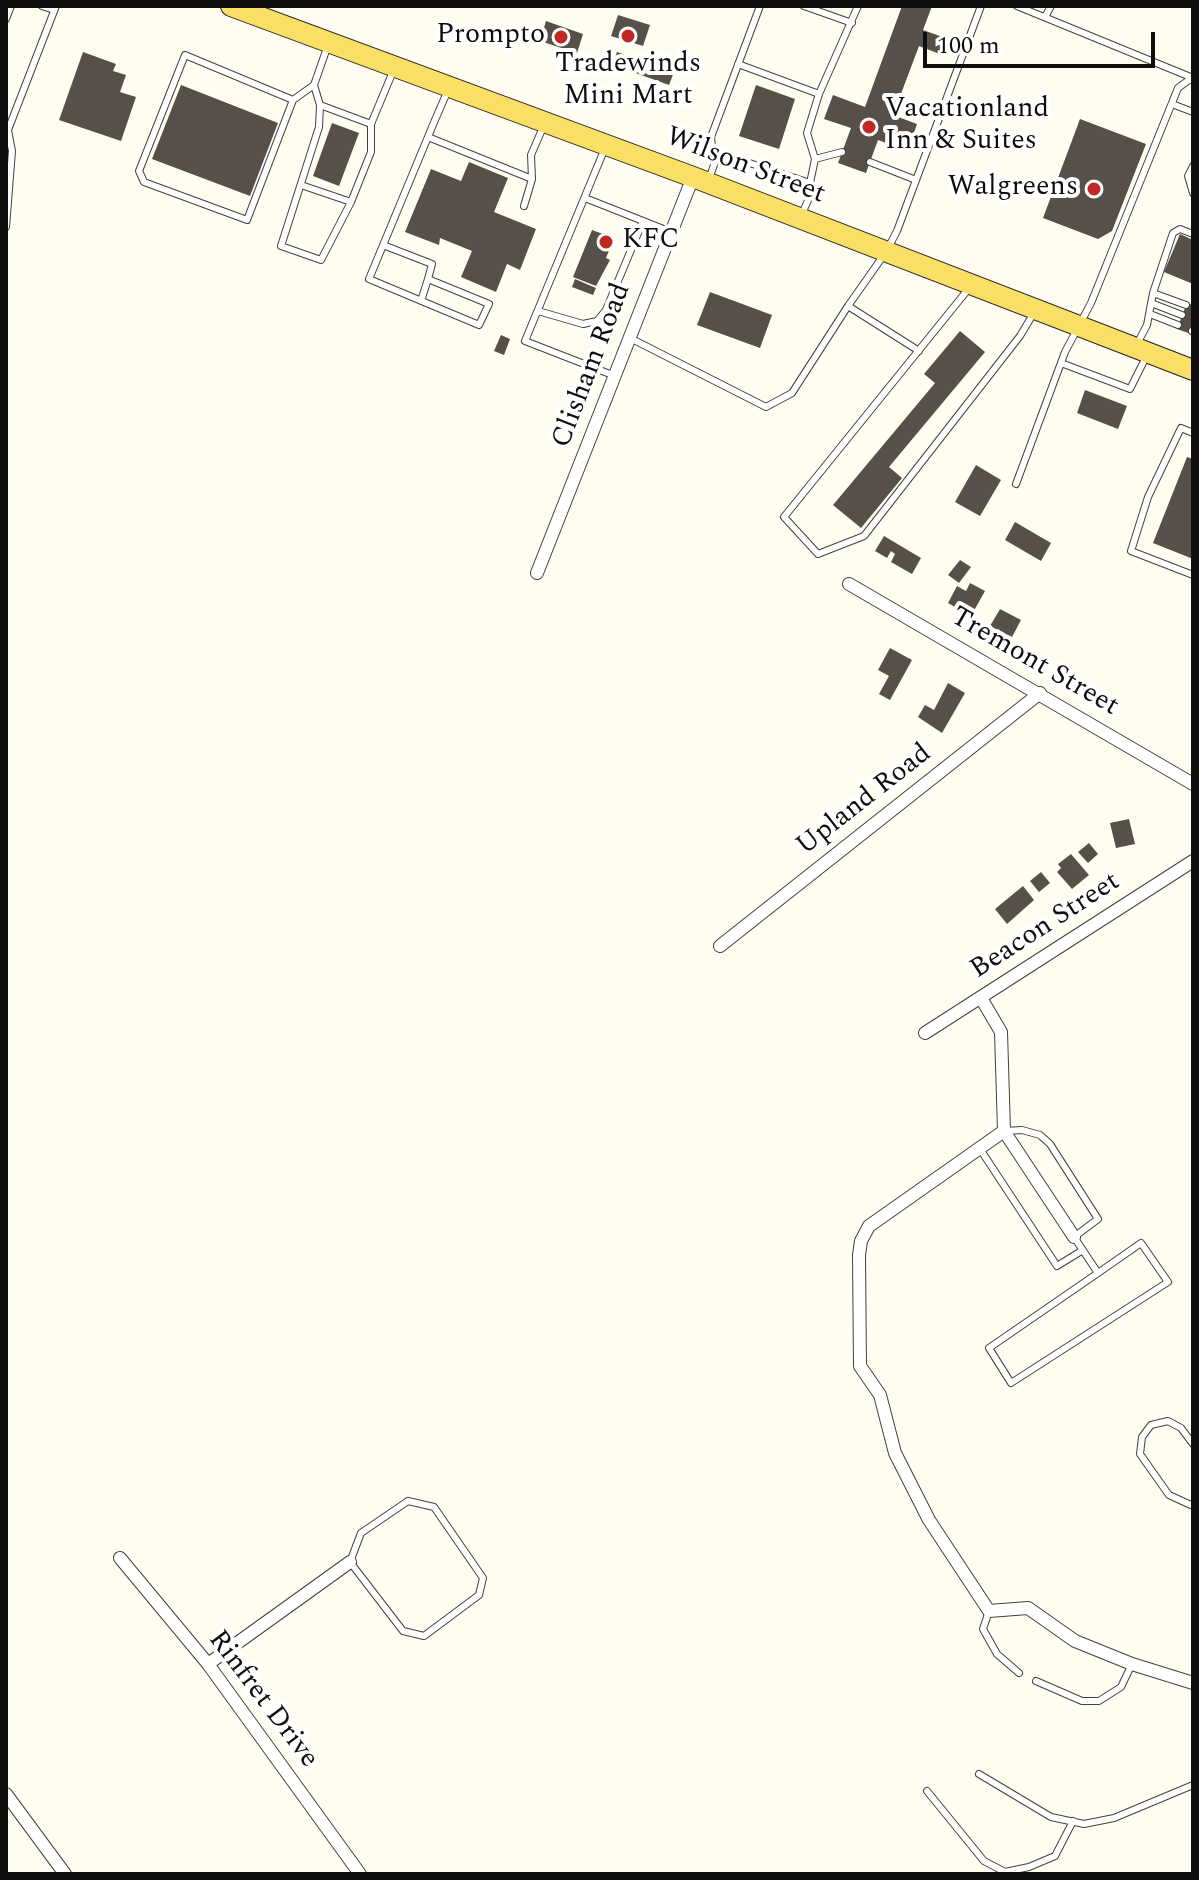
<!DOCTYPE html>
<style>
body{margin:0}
#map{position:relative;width:1199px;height:1880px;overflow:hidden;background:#fffdef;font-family:Spectral,serif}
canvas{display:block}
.frame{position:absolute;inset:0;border:8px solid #0e0e0e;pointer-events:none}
.scale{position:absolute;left:923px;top:32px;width:232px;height:36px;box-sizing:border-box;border:4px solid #0e0e0e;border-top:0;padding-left:10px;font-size:24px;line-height:28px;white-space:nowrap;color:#0e0e0e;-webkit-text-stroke:6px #fff;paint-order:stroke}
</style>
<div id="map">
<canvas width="1199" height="1880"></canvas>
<div class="frame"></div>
<div class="scale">100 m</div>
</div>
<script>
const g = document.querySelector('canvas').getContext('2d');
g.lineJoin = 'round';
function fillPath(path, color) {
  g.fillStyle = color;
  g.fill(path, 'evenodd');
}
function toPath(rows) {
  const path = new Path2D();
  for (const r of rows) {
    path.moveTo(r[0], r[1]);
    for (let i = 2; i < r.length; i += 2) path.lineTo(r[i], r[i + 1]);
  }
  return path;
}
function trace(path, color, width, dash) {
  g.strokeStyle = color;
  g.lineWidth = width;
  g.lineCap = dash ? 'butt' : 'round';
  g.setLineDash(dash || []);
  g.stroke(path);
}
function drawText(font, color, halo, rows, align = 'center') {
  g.font = font + ' Spectral,serif';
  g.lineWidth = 8;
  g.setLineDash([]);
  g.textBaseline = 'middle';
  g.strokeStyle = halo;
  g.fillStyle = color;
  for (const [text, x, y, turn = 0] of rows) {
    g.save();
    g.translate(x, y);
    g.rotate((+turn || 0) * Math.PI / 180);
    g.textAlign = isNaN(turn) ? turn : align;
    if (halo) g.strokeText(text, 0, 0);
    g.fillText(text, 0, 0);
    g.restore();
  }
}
fillPath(toPath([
 [902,6,932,6,923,30,951,40,945,56,919,46,893,115,917,124,908,151,878,140,866,173,838,163,851,128,824,119,833,95,865,107],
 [618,15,650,25,643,46,611,36],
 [546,21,583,34,577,53,540,41],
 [83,52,116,64,113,71,126,75,120,92,136,97,121,141,59,120],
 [617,52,674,72,669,85,613,65],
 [181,85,278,123,250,196,152,159],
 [756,85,795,99,779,149,739,136],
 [1080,119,1146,144,1112,231,1098,239,1043,218],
 [332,123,359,133,339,186,313,176],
 [469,162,508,178,494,212,536,229,520,270,507,264,496,292,461,277,472,251,440,238,439,245,405,232,431,169,461,181],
 [592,230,614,238,606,258,610,260,596,286,573,277],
 [1180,234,1193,240,1193,284,1164,272],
 [575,279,596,288,593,295,572,287],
 [710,292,772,315,760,348,697,325],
 [1187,303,1193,305,1191,334,1177,329],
 [960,331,985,352,889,467,902,478,861,528,833,505,935,383,924,374],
 [501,335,510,339,504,355,494,351],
 [1085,390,1127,406,1118,429,1077,413],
 [1187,457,1193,459,1193,559,1153,543],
 [976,465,1001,480,980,516,955,502],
 [1015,522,1051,543,1041,561,1005,540],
 [884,536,921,558,912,574,891,562,895,554,891,551,887,558,875,551],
 [960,560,971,567,959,583,948,575],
 [970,583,985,591,971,616,948,603,957,586,966,591],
 [1000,609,1021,620,1012,637,990,626],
 [890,648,912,660,890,700,879,694,889,676,878,670],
 [948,683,965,693,942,733,918,717,925,705,934,710],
 [1129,819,1135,844,1116,848,1110,823],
 [1089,843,1098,854,1088,863,1078,852],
 [1071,854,1089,875,1072,889,1057,872,1061,868,1058,864],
 [1041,872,1050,883,1039,892,1030,881],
 [1023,886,1034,900,1007,924,995,909]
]), '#57504a');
const lane = toPath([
 [42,6,54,10],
 [804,6,852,23],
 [1017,6,1193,78],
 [1045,17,1051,6],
 [6,19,11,6],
 [328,45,314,85,320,105,319,127,281,246,321,260,351,202,371,152,371,124,394,69],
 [738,64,819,94],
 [293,100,247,220,144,182,139,171,185,55,293,100,314,85],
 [1172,104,1193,112],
 [320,105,371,124],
 [6,129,8,130,56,6],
 [428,137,532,179],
 [605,148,525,341,615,376],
 [713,151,810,183,815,159,807,133,819,94,858,6],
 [815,159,842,152],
 [870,162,916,180],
 [1193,166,1188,176,1193,193],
 [709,179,714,165,711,137,760,6],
 [301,185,351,202],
 [585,198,671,232],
 [524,206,532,179,531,155,544,125],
 [802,214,809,198,810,183],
 [6,227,12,151,8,130],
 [383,245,432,264,428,279,489,304,479,325,369,279,435,120,448,90],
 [970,287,784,517,818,554,864,536,1020,336,1035,311],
 [1153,293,1186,305],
 [421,301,428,279],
 [1151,303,1182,315],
 [538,311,583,324,597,321,606,310,643,221],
 [1150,314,1178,325],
 [1192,331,1193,331],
 [630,338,766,407,792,393,848,306],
 [1137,344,1147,325,1153,293,1173,233,1180,229,1193,234],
 [919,351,848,306,886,252,897,231,981,6],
 [1061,363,1130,389,1147,355],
 [1193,433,1181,428,1148,497,1131,551,1193,575],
 [1016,484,1065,352,1091,303,1178,88,1193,77],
 [1004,1131,1022,1130,1040,1135,1050,1144,1098,1219,1074,1237,1098,1273,1141,1243,1168,1282,1011,1383,989,1348,1098,1273],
 [980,1149,1057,1266,1083,1250],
 [1193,1444,1181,1428,1168,1421,1151,1425,1142,1437,1140,1454,1169,1495,1193,1506],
 [408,1501,434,1507,483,1578,479,1595,424,1636,403,1631,350,1562,361,1533,408,1501],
 [989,1611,983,1629,997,1654,1019,1673],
 [1036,1681,1082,1701,1099,1701,1121,1687,1132,1664],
 [979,1774,1051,1817,1084,1824,1114,1818,1193,1785],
 [927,1791,984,1861,1005,1872,1029,1867,1055,1856,1073,1821]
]);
const street = toPath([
 [537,573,693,177],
 [849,584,1193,784],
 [720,946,1040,693],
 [981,998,1001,1032,1004,1131],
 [925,1033,1193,861],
 [1004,1131,869,1226,861,1241,859,1255,860,1366,880,1395,895,1453,929,1520,989,1611,1028,1608,1075,1641,1132,1664,1193,1683],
 [1004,1131,1074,1237],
 [120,1558,208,1664,360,1874],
 [208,1664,350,1562],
 [6,1794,65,1874]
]);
const primary = toPath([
 [231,6,693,177,1193,370]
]);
trace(lane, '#414141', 8);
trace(street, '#414141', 14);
trace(primary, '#1f1f1f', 22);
trace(lane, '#fff', 6);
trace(street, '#fff', 12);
trace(primary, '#f9df66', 20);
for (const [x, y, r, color] of [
 [628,36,8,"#bf2825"],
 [561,37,8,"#bf2825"],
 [869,127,8,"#bf2825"],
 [1094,189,8,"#bf2825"],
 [606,242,8,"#bf2825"]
]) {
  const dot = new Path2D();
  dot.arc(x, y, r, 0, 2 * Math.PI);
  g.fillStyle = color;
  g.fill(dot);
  trace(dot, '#fff', 3);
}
drawText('28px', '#0e0e0e', '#fff', [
 ["Prompto",545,37],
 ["Tradewinds",628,66,"center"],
 ["Mini Mart",628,98,"center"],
 ["Vacationland",885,111,"left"],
 ["Inn & Suites",885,143,"left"],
 ["Walgreens",1078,189],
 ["KFC",622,242,"left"]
], 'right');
drawText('28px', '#0e0e0e', '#fff', [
 ["Wilson Street",745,167,21],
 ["Clisham Road",593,366,-69],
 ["Tremont Street",1034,663,30],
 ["Upland Road",865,801,-38],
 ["Beacon Street",1046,927,-33],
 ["Rinfret Drive",262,1700,53]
]);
</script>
